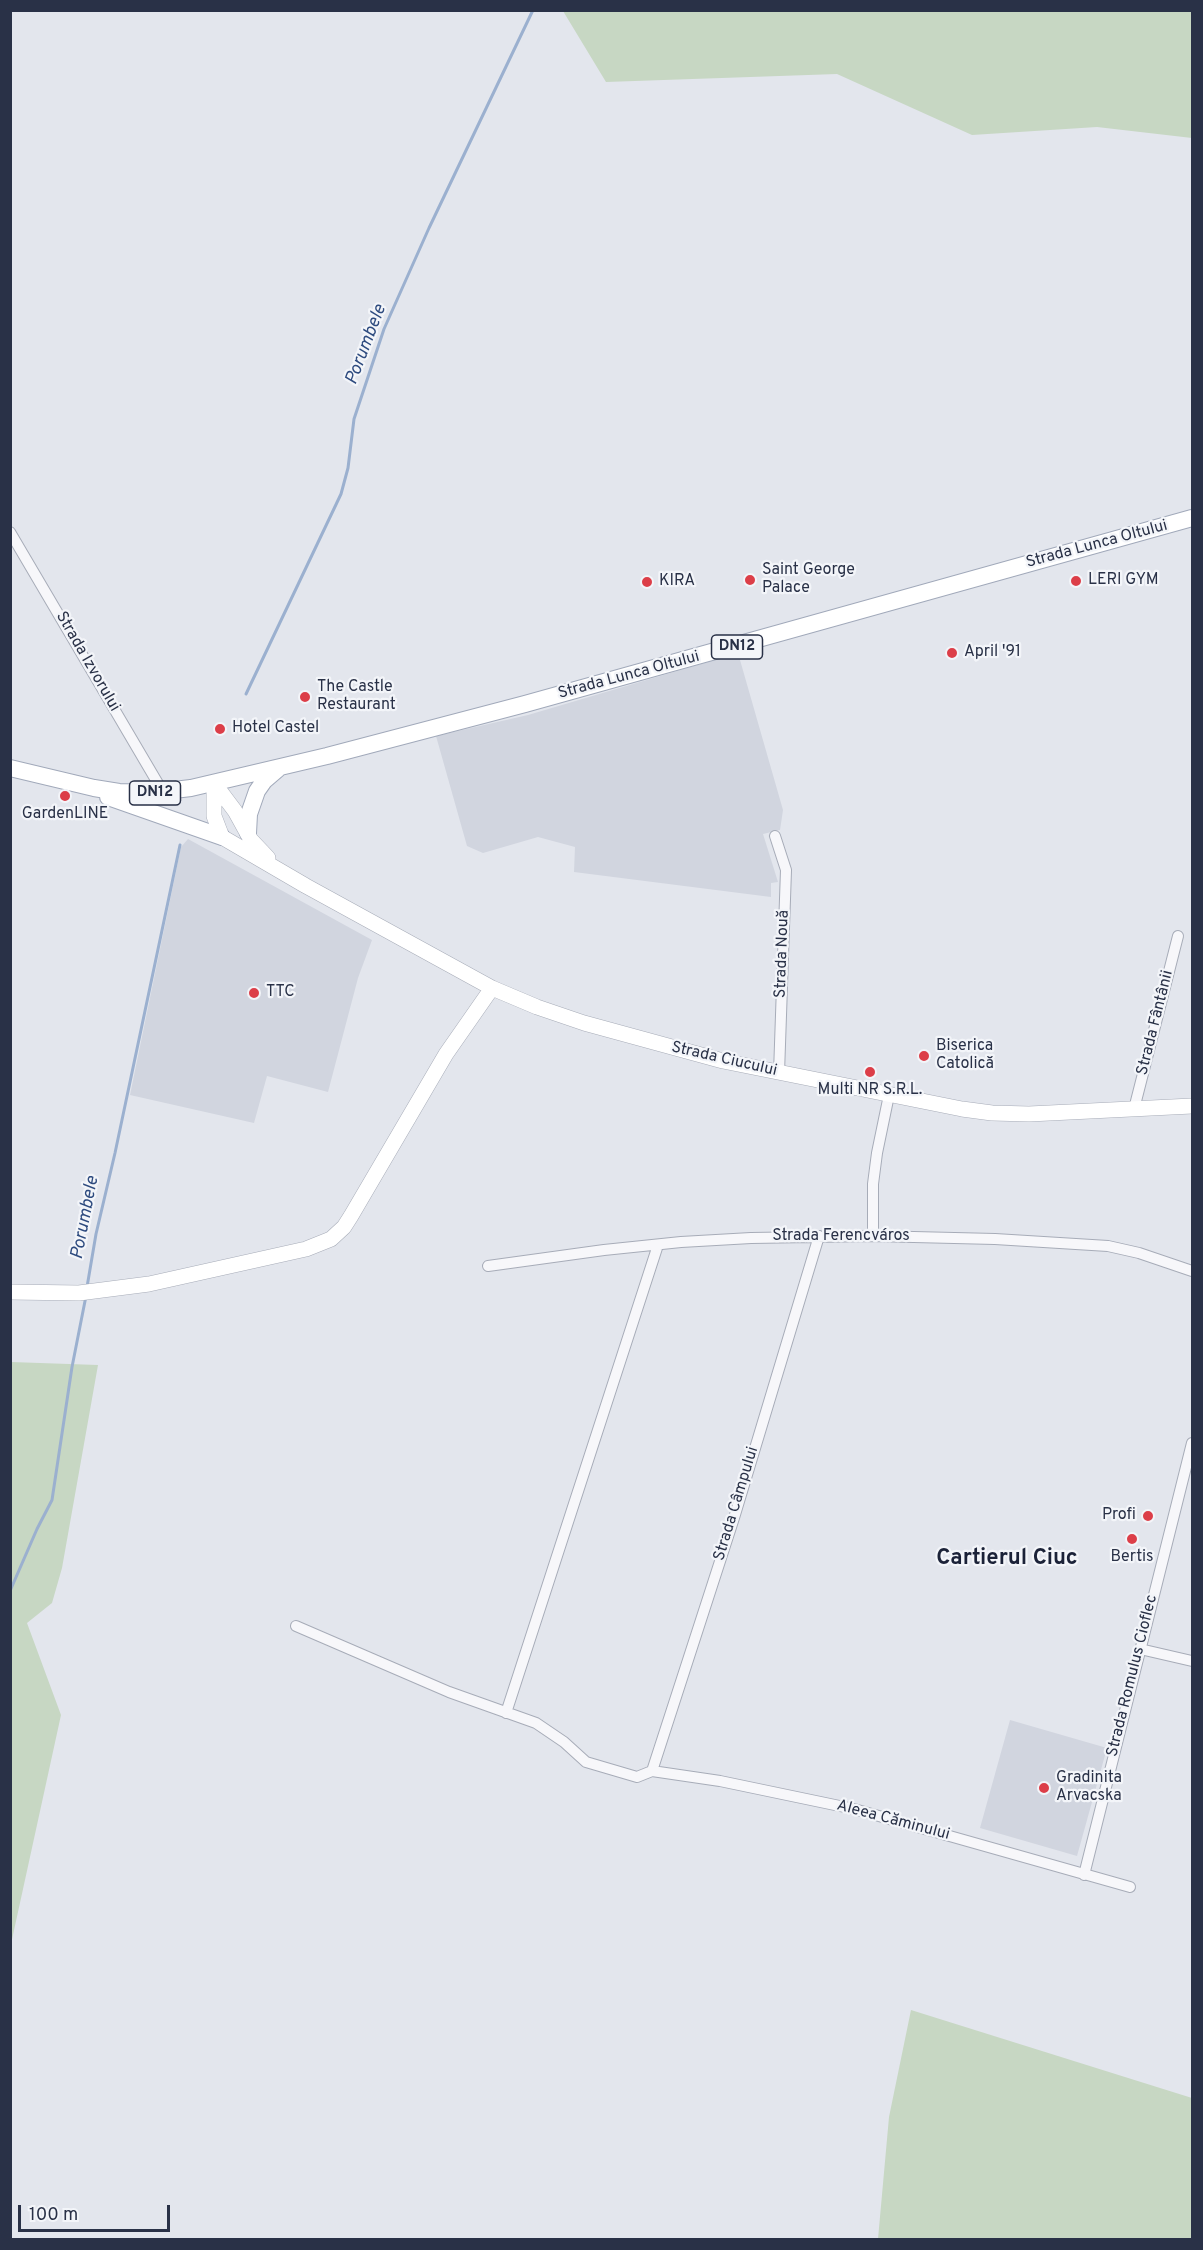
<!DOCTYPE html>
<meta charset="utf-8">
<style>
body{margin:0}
#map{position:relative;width:1203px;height:2250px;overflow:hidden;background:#e3e6ed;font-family:Overpass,sans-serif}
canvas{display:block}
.frame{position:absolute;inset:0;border:12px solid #293147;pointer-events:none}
.scale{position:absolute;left:18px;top:2205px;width:152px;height:27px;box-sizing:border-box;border:3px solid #293147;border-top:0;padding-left:8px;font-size:18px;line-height:21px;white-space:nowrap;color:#293147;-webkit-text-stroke:4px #f3f5f9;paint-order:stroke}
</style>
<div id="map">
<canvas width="1203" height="2250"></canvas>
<div class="frame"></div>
<div class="scale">100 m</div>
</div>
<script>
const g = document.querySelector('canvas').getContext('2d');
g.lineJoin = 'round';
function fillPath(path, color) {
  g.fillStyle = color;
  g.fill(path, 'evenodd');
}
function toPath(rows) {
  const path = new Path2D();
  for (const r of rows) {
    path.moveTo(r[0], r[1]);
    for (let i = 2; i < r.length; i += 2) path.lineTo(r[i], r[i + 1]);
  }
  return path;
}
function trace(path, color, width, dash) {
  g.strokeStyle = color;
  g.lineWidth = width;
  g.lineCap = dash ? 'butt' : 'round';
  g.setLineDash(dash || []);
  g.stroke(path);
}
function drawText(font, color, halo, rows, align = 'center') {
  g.font = font + ' Overpass,sans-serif';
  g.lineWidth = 4.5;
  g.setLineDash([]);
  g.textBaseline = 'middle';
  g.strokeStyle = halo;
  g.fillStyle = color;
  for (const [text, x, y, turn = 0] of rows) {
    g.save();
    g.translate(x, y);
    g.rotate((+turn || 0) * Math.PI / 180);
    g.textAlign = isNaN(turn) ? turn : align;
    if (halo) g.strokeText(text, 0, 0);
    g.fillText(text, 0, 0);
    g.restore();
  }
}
fillPath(toPath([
 [738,653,783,810,780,830,763,834,778,882,771,883,771,897,574,872,575,847,538,837,483,853,467,846,436,736,528,715],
 [188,839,372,940,358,978,328,1092,267,1076,254,1123,130,1095,181,847],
 [1010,1720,1107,1748,1077,1856,980,1828]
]), '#d1d5df');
fillPath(toPath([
 [563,11,1192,11,1192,138,1097,127,972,135,837,74,606,82],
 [11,1362,98,1365,62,1568,52,1603,27,1623,61,1715,11,1944],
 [911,2010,1192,2098,1192,2239,878,2239,889,2117]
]), '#c7d7c3');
trace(toPath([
 [246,694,341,494,348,468,354,419,384,329,429,228,533,10],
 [87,1287,96,1234,115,1153,180,845],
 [10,1591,37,1529,52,1500,72,1367,86,1296]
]), '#9bb0cf', 3);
const street = toPath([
 [10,532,163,792],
 [775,836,786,870,779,1073],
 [1134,1109,1178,936],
 [873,1236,873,1184,877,1153,889,1095],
 [488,1266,604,1250,681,1242,751,1238,873,1236,995,1239,1108,1246,1139,1253,1192,1271],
 [296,1626,449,1692,536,1723,564,1742,586,1762,637,1777,652,1771,720,1781,854,1809,1130,1887],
 [1140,1649,1192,1661],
 [506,1713,658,1245],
 [652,1771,734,1518,819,1236],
 [1084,1875,1192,1443]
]);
const secondary = toPath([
 [214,783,214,816,222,837,306,886,492,988,537,1007,584,1023,723,1061,962,1109,992,1113,1029,1114,1192,1106],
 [214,783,235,811,251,840,268,858],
 [10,1292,79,1293,149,1284,306,1249,331,1239,344,1227,351,1216,446,1054,492,988]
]);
const primary = toPath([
 [10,768,94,788,119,792,148,793,191,788,327,756,525,704,1192,518],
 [108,797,222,837],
 [248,833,249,814,257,791,264,781,278,769]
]);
trace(street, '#a7acb8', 12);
trace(secondary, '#a7acb8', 16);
trace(primary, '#a1a9ba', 18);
trace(street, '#f7f7fa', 10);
trace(secondary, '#fff', 15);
trace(primary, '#fff', 16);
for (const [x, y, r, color] of [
 [750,580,6,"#dc3e48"],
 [1076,581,6,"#dc3e48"],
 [647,582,6,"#dc3e48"],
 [952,653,6,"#dc3e48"],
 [305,697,6,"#dc3e48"],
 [220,729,6,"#dc3e48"],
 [65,796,6,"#dc3e48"],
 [254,993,6,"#dc3e48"],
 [924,1056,6,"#dc3e48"],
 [870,1072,6,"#dc3e48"],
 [1148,1516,6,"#dc3e48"],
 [1132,1539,6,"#dc3e48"],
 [1044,1788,6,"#dc3e48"]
]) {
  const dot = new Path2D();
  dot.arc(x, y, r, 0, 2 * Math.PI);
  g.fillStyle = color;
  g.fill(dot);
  trace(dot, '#f3f5f9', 2);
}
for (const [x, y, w] of [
 [737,647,51],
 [155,793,51]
]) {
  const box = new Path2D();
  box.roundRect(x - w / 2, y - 12, w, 24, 4.5);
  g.fillStyle = '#f3f5f9';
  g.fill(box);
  trace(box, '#293147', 1.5);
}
drawText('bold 15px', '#293147', null, [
 ["DN12",737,647],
 ["DN12",155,793]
]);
drawText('16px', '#293147', '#f3f5f9', [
 ["Strada Lunca Oltului",1097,545,-15],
 ["Strada Izvorului",87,662,60],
 ["Strada Lunca Oltului",629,676,-15],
 ["Strada Nouă",783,954,-88],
 ["Strada Fântânii",1156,1023,-76],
 ["Strada Ciucului",724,1060,13],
 ["Strada Ferencváros",841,1237],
 ["Strada Câmpului",737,1504,-73],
 ["Strada Romulus Cioflec",1133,1676,-76],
 ["Aleea Căminului",893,1821,15]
]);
drawText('16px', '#293147', '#f3f5f9', [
 ["Saint George",762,571],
 ["Palace",762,589],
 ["LERI GYM",1088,581],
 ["KIRA",659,582],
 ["April '91",964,653],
 ["The Castle",317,688],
 ["Restaurant",317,706],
 ["Hotel Castel",232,729],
 ["GardenLINE",65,815,"center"],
 ["TTC",266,993],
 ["Biserica",936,1047],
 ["Catolică",936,1065],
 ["Multi NR S.R.L.",870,1091,"center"],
 ["Profi",1136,1516,"right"],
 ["Bertis",1132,1558,"center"],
 ["Gradinita",1056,1779],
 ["Arvacska",1056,1797]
], 'left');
drawText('italic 18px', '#2e4b7f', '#f3f5f9', [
 ["Porumbele",367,345,-69],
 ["Porumbele",86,1218,-79]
]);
drawText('bold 22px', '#1b2238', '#f3f5f9', [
 ["Cartierul Ciuc",1007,1560]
]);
</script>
